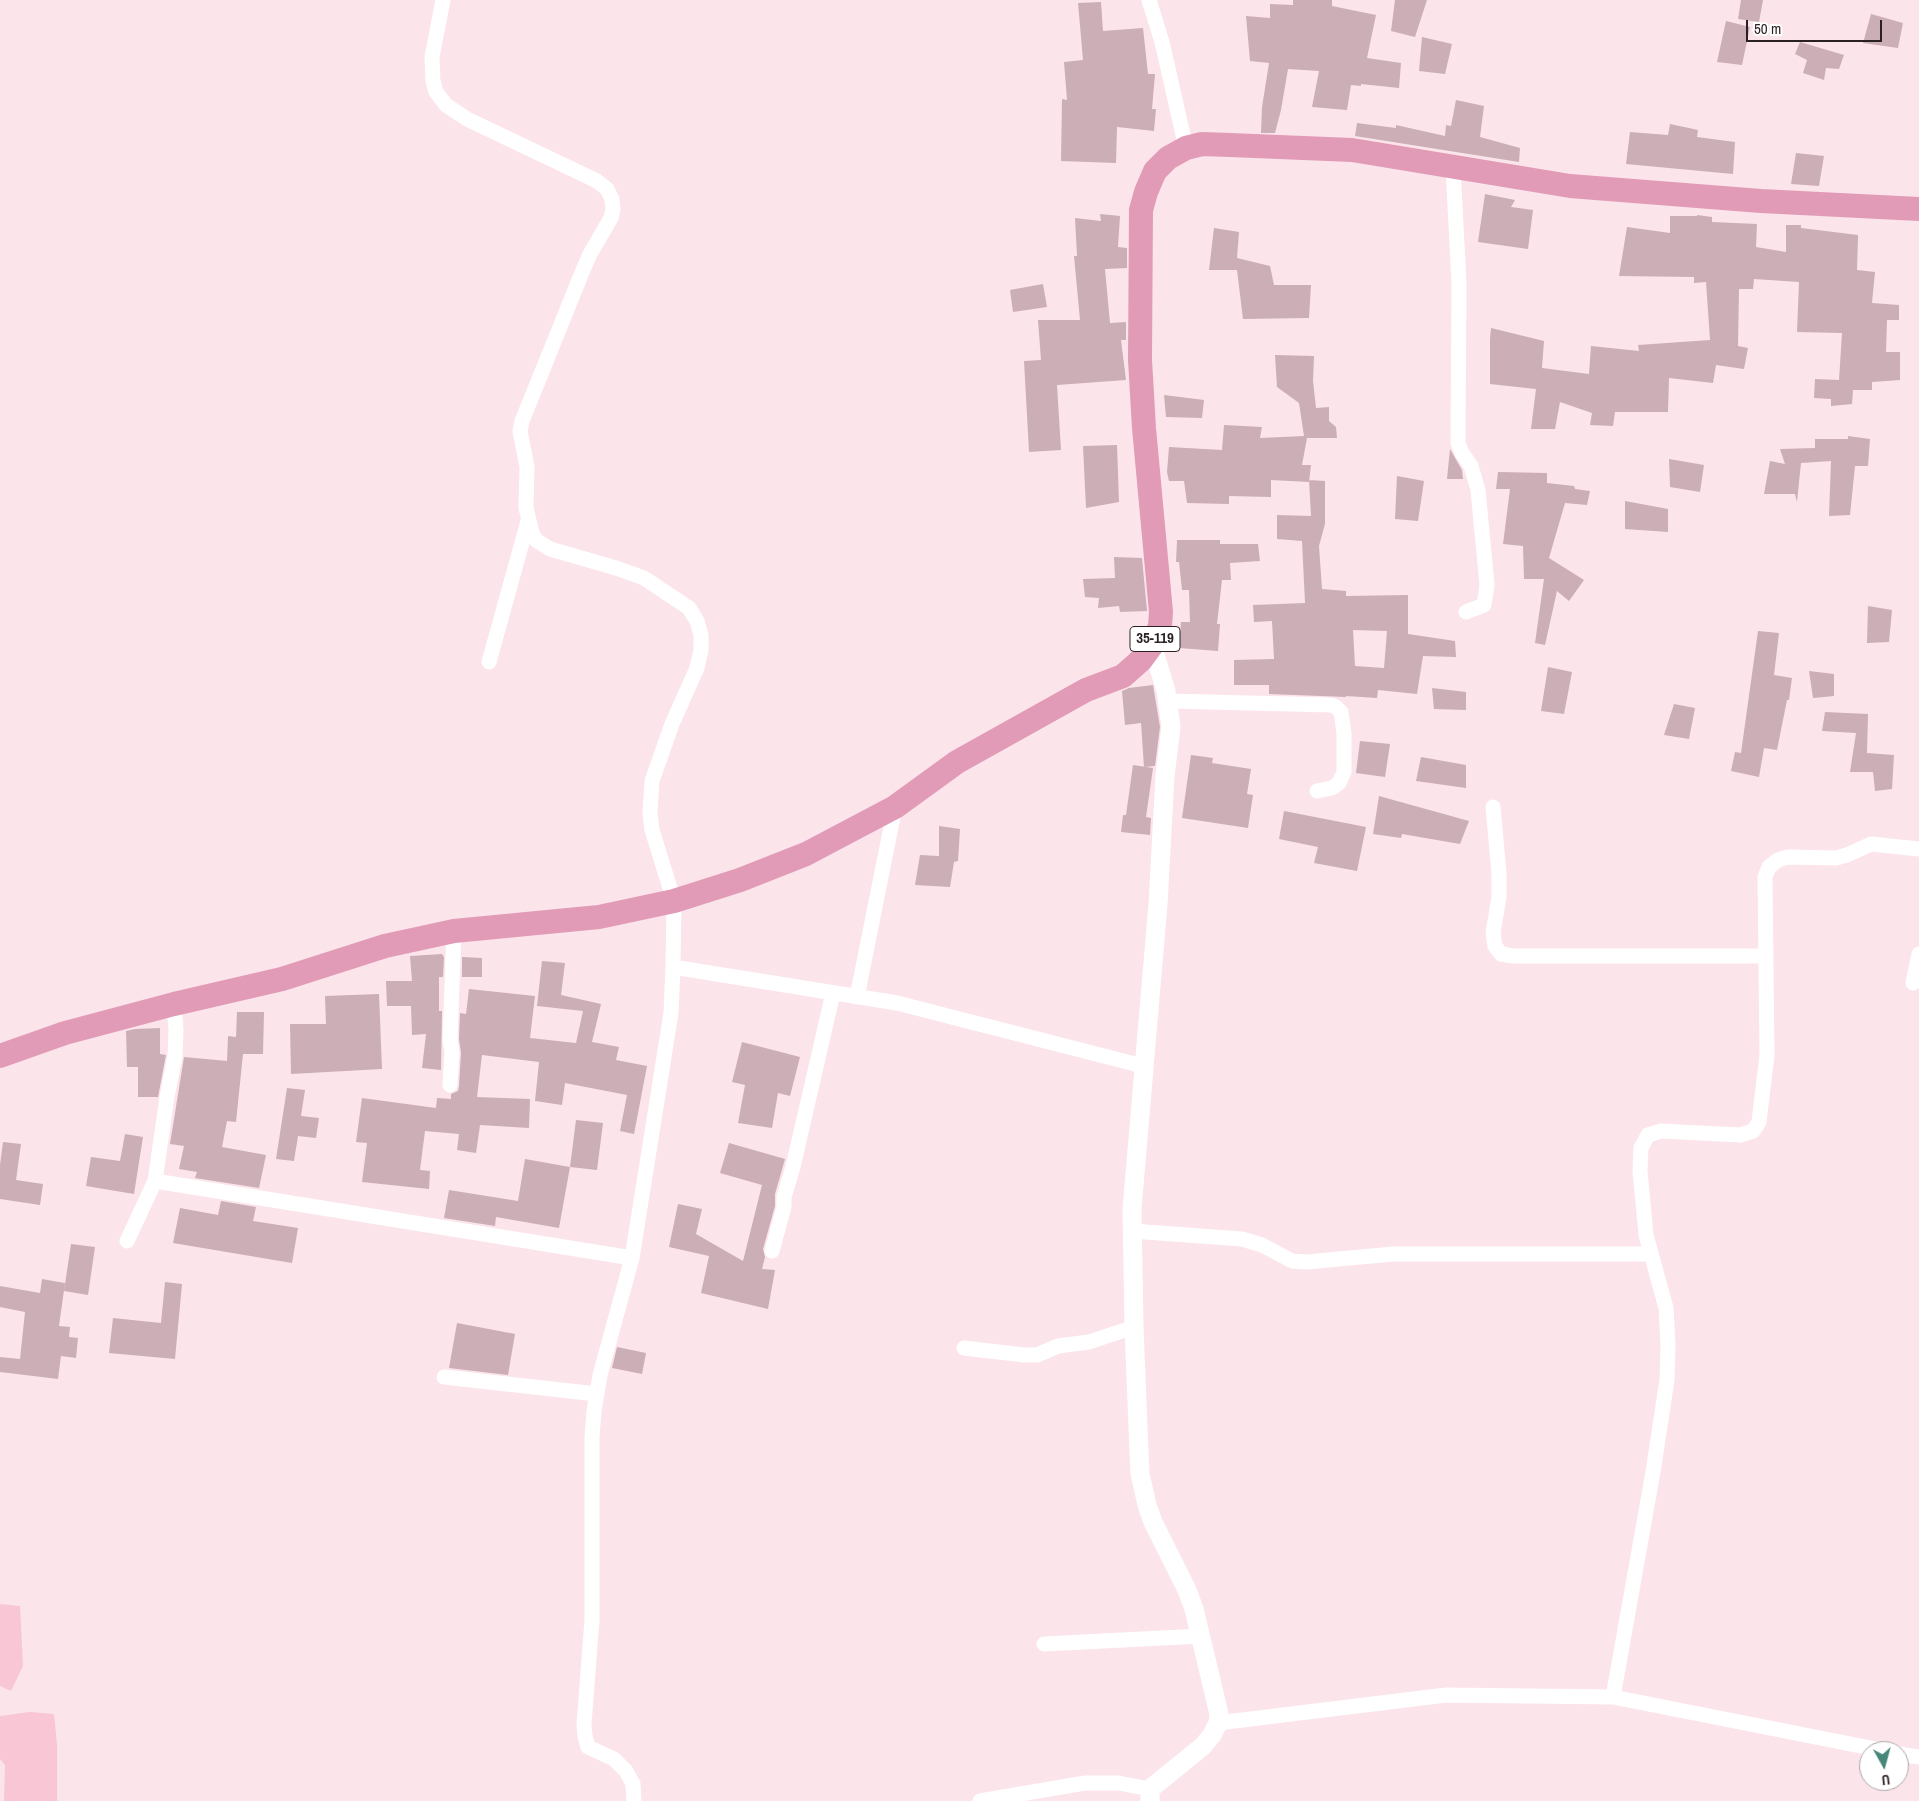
<!DOCTYPE html>
<style>
body{margin:0}
#map{position:relative;width:1919px;height:1801px;overflow:hidden;background:#fce4eb;font-family:"Archivo Narrow",sans-serif}
canvas{display:block}
.north{position:absolute;left:1859px;top:1741px;width:50px;height:50px;box-sizing:border-box;background:#fff;border:1px solid #aaa6a7;border-radius:50%;rotate:173deg;font-size:14px;font-weight:700;line-height:20px;text-align:center;color:#2b2023}
.north::after{content:'';display:block;margin:auto;width:18px;height:22px;background:#45887a;clip-path:polygon(50% 0,100% 100%,50% 72%,0 100%)}
.scale{position:absolute;left:1746px;top:20px;width:136px;height:22px;box-sizing:border-box;border:2px solid #2b2023;border-top:0;padding-left:6px;font-size:15px;line-height:18px;white-space:nowrap;color:#2b2023;-webkit-text-stroke:4px #fff;paint-order:stroke}
</style>
<div id="map">
<canvas width="1919" height="1801"></canvas>
<div class="north">U</div>
<div class="scale">50 m</div>
</div>
<script>
const g = document.querySelector('canvas').getContext('2d');
g.lineJoin = 'round';
function fillPath(path, color) {
  g.fillStyle = color;
  g.fill(path, 'evenodd');
}
function toPath(rows) {
  const path = new Path2D();
  for (const r of rows) {
    path.moveTo(r[0], r[1]);
    for (let i = 2; i < r.length; i += 2) path.lineTo(r[i], r[i + 1]);
  }
  return path;
}
function trace(path, color, width, dash) {
  g.strokeStyle = color;
  g.lineWidth = width;
  g.lineCap = dash ? 'butt' : 'round';
  g.setLineDash(dash || []);
  g.stroke(path);
}
function drawText(font, color, halo, rows, align = 'center') {
  g.font = font + ' "Archivo Narrow",sans-serif';
  g.lineWidth = 4;
  g.setLineDash([]);
  g.textBaseline = 'middle';
  g.strokeStyle = halo;
  g.fillStyle = color;
  for (const [text, x, y, turn = 0] of rows) {
    g.save();
    g.translate(x, y);
    g.rotate((+turn || 0) * Math.PI / 180);
    g.textAlign = isNaN(turn) ? turn : align;
    if (halo) g.strokeText(text, 0, 0);
    g.fillText(text, 0, 0);
    g.restore();
  }
}
fillPath(toPath([
 [0,1604,20,1606,23,1666,11,1691,0,1686],
 [30,1712,54,1714,57,1745,57,1801,4,1801,5,1765,0,1759,0,1716]
]), '#f8c6d5');
fillPath(toPath([
 [1293,0,1332,0,1332,6,1376,15,1367,58,1401,63,1399,88,1361,84,1361,86,1351,85,1347,110,1312,107,1319,71,1288,69,1281,110,1275,133,1261,133,1262,107,1269,63,1250,61,1246,16,1270,18,1270,4,1293,5],
 [1395,0,1427,0,1415,37,1391,31],
 [1741,0,1763,0,1759,22,1738,19],
 [1101,2,1103,31,1143,28,1148,74,1155,74,1152,109,1156,109,1154,131,1117,127,1116,163,1061,161,1062,99,1067,100,1064,62,1083,60,1078,3],
 [1871,14,1903,23,1898,48,1863,43],
 [1726,21,1750,27,1742,65,1717,62],
 [1422,37,1452,44,1445,74,1419,71],
 [1800,42,1844,55,1839,69,1826,68,1824,80,1803,73,1807,60,1795,54],
 [1456,100,1484,106,1480,137,1520,148,1519,162,1355,136,1357,123,1396,128,1396,125,1445,136,1446,125,1451,126],
 [1670,124,1698,130,1697,137,1735,142,1733,174,1626,164,1630,132,1668,135],
 [1796,153,1824,156,1819,186,1791,184],
 [1485,194,1515,200,1511,207,1533,210,1528,249,1478,242],
 [1100,214,1120,216,1118,247,1127,248,1127,268,1105,269,1110,323,1126,322,1126,340,1121,340,1126,380,1057,385,1061,450,1029,452,1024,361,1041,360,1038,320,1080,320,1074,256,1077,256,1075,218,1101,221],
 [1697,215,1712,217,1712,222,1757,224,1756,247,1786,252,1786,225,1801,225,1801,228,1858,235,1857,270,1875,272,1872,303,1899,305,1899,320,1887,320,1886,352,1900,352,1900,380,1872,382,1872,390,1853,390,1852,404,1831,406,1831,399,1814,398,1815,379,1839,380,1842,333,1797,332,1799,282,1754,279,1753,289,1739,289,1738,346,1748,348,1744,369,1716,365,1713,383,1669,378,1668,412,1615,412,1613,426,1590,425,1592,413,1560,402,1555,429,1531,429,1536,389,1490,384,1490,339,1491,328,1544,341,1542,368,1589,374,1591,346,1639,351,1638,345,1710,340,1706,282,1694,283,1694,277,1619,276,1627,227,1670,233,1670,216,1697,216],
 [1214,228,1239,232,1237,258,1270,266,1274,285,1311,285,1309,318,1243,319,1237,270,1209,270],
 [1043,284,1047,307,1013,312,1010,290],
 [1275,355,1314,356,1313,381,1316,408,1329,407,1329,421,1336,427,1337,438,1307,438,1302,465,1311,465,1309,482,1271,480,1271,497,1229,496,1229,504,1187,503,1184,481,1169,481,1167,472,1169,447,1222,450,1224,425,1262,427,1260,438,1304,436,1299,403,1277,387],
 [1164,395,1204,400,1202,418,1166,417],
 [1848,436,1870,439,1868,466,1855,466,1850,515,1829,516,1831,461,1801,463,1797,502,1795,494,1764,494,1770,461,1785,464,1780,449,1815,448,1815,439,1848,439],
 [1117,445,1119,502,1086,508,1083,446],
 [1450,449,1462,470,1463,479,1447,479],
 [1669,459,1704,465,1700,492,1670,487],
 [1498,472,1547,473,1547,483,1574,486,1575,489,1590,491,1587,505,1565,503,1549,558,1584,580,1569,601,1557,591,1545,645,1535,643,1544,579,1524,579,1523,546,1503,544,1510,489,1496,489],
 [1397,476,1424,481,1418,521,1395,519],
 [1309,480,1325,481,1325,524,1319,546,1322,589,1346,591,1346,596,1408,595,1408,634,1455,641,1456,657,1423,656,1417,694,1378,690,1377,698,1346,696,1346,697,1269,694,1269,685,1234,685,1234,660,1274,659,1272,621,1254,622,1253,605,1305,603,1302,541,1277,539,1277,515,1311,516],
 [1353,630,1387,631,1384,668,1355,666],
 [1625,501,1668,509,1668,532,1625,529],
 [1177,540,1220,540,1220,544,1258,544,1260,561,1230,563,1231,580,1222,580,1217,624,1220,624,1218,651,1179,648,1181,622,1190,622,1189,590,1182,590,1179,562,1176,562],
 [1114,557,1142,558,1147,611,1120,612,1119,606,1098,608,1099,598,1085,597,1083,579,1115,578],
 [1868,606,1892,610,1889,642,1867,643],
 [1758,631,1779,633,1774,675,1792,678,1789,700,1787,700,1777,750,1764,748,1759,777,1731,771,1735,752,1741,753],
 [1548,667,1572,672,1564,714,1541,711],
 [1809,671,1834,674,1834,696,1813,698],
 [1153,685,1160,727,1155,766,1144,767,1141,723,1125,725,1122,691,1129,688],
 [1432,688,1466,692,1466,710,1434,709],
 [1674,704,1695,708,1689,739,1664,735],
 [1825,712,1868,714,1867,753,1894,755,1892,789,1875,791,1873,772,1850,772,1856,733,1822,731],
 [1360,741,1390,744,1385,777,1356,773],
 [1191,755,1213,758,1212,763,1251,769,1247,794,1253,795,1248,828,1182,818],
 [1421,757,1466,765,1466,788,1416,781],
 [1133,765,1153,768,1146,817,1151,818,1150,835,1121,832,1123,815,1126,815],
 [1379,796,1469,821,1460,844,1402,834,1401,838,1373,834],
 [1284,811,1366,827,1357,871,1314,863,1318,847,1279,839],
 [939,826,960,829,958,861,954,862,950,887,915,885,920,855,939,856],
 [442,954,444,957,443,977,439,977,439,1011,442,1011,441,1070,422,1068,426,1034,412,1035,411,1006,387,1006,386,981,412,981,410,956],
 [462,957,482,958,482,977,462,977],
 [542,961,565,963,561,995,601,1004,592,1042,619,1047,616,1060,647,1066,634,1134,620,1131,627,1095,565,1083,562,1105,535,1101,539,1062,482,1055,477,1097,530,1099,529,1128,480,1125,476,1153,457,1150,459,1134,425,1131,420,1170,430,1171,429,1189,362,1182,367,1143,356,1142,362,1098,436,1108,437,1098,451,1099,451,1094,458,1091,459,1086,461,1053,459,1039,460,1013,466,1014,469,989,535,996,530,1038,576,1043,583,1011,537,1006],
 [379,994,382,1069,291,1074,290,1024,326,1024,325,996],
 [237,1012,264,1012,263,1054,243,1054,236,1122,227,1121,222,1147,266,1155,259,1188,195,1178,197,1172,179,1169,184,1146,170,1144,184,1057,227,1061,228,1036,236,1037],
 [160,1028,160,1054,166,1055,158,1097,138,1097,138,1067,127,1067,126,1031,135,1029],
 [742,1042,800,1057,790,1096,778,1093,772,1128,738,1123,745,1085,732,1082],
 [287,1088,305,1090,301,1116,319,1118,316,1138,298,1136,294,1161,276,1159],
 [576,1120,603,1123,597,1170,570,1167],
 [125,1134,143,1137,134,1194,86,1186,91,1157,120,1161],
 [3,1142,21,1144,16,1180,43,1184,40,1205,0,1199,0,1165],
 [729,1143,785,1159,775,1194,775,1206,763,1249,765,1257,762,1269,775,1270,768,1309,701,1293,709,1256,669,1247,678,1204,702,1209,696,1234,743,1261,762,1185,720,1173],
 [525,1159,570,1167,559,1228,496,1217,495,1226,444,1218,449,1190,518,1201],
 [221,1201,256,1207,253,1221,298,1228,292,1263,173,1243,180,1208,218,1215],
 [71,1244,95,1247,88,1295,64,1291],
 [42,1279,65,1283,59,1326,70,1327,69,1337,78,1338,76,1358,61,1356,58,1379,0,1372,0,1357,20,1359,25,1312,0,1307,0,1286,40,1293],
 [165,1282,182,1284,175,1359,109,1353,113,1318,161,1323],
 [457,1323,515,1334,508,1375,449,1368],
 [617,1347,646,1353,642,1374,612,1368]
]), '#cbaeb6');
trace(toPath([
 [443,0,432,57,433,81,436,92,446,105,467,119,597,181,607,189,612,199,613,209,611,218,590,254,583,270,522,421,520,431,527,467,526,508,532,533,536,540,550,549,616,568,644,578,689,608,697,621,701,635,701,650,697,668,672,724,652,781,650,813,652,830,674,901,673,967,671,1013,632,1258,600,1375,594,1411,592,1438,592,1620,584,1724,585,1736,588,1747,614,1759,626,1771,633,1784,634,1801],
 [1149,0,1162,42,1186,148],
 [1453,168,1459,283,1458,443,1462,453,1471,466,1478,490,1487,585,1484,605,1466,612],
 [489,662,528,521],
 [1168,701,1331,705,1336,707,1341,712,1344,733,1344,772,1339,783,1332,788,1317,791],
 [1493,807,1499,873,1499,897,1493,933,1495,946,1501,954,1513,956,1765,956],
 [673,967,897,1003,1143,1066],
 [1913,983,1919,954],
 [857,997,895,807],
 [450,1085,452,1052,450,1040,454,931],
 [155,1181,632,1258],
 [1132,1231,1242,1239,1262,1245,1292,1261,1307,1262,1393,1254,1651,1254],
 [127,1241,155,1181,167,1097,175,1056,176,1030,174,1004],
 [772,1251,784,1207,784,1197,793,1167,833,993],
 [964,1348,1024,1355,1037,1355,1058,1346,1089,1342,1134,1327],
 [444,1377,597,1394],
 [1044,1644,1201,1636],
 [1613,1697,1653,1472,1667,1380,1668,1346,1666,1308,1646,1235,1640,1171,1641,1148,1648,1135,1661,1131,1740,1135,1753,1131,1759,1122,1767,1055,1765,877,1769,867,1778,860,1788,857,1836,858,1847,855,1871,844,1919,849],
 [1218,1723,1446,1695,1613,1697,1886,1751],
 [1899,1754,1919,1757],
 [980,1801,1085,1783,1118,1783,1150,1789]
]), '#fff', 15);
trace(toPath([
 [1150,1801,1150,1789,1203,1746,1212,1735,1218,1723,1219,1714,1194,1609,1187,1590,1153,1522,1147,1505,1140,1474,1139,1452,1134,1327,1132,1209,1158,904,1165,776,1171,727,1166,691,1152,645]
]), '#fff', 19);
trace(toPath([
 [0,1056,65,1033,174,1004,282,979,385,946,454,931,599,917,674,901,740,880,806,854,895,807,957,762,1086,690,1123,676,1141,660,1152,645,1160,626,1161,612,1144,428,1140,360,1141,210,1146,192,1155,171,1168,158,1186,148,1202,144,1230,145,1352,150,1570,186,1761,201,1919,209]
]), '#e29bb7', 24);
for (const [x, y, w] of [
 [1155,639,50]
]) {
  const box = new Path2D();
  box.roundRect(x - w / 2, y - 12.5, w, 25, 4);
  g.fillStyle = '#fff';
  g.fill(box);
  trace(box, '#2b2023', 1);
}
drawText('bold 15px', '#2b2023', null, [
 ["35-119",1155,639]
]);
</script>
